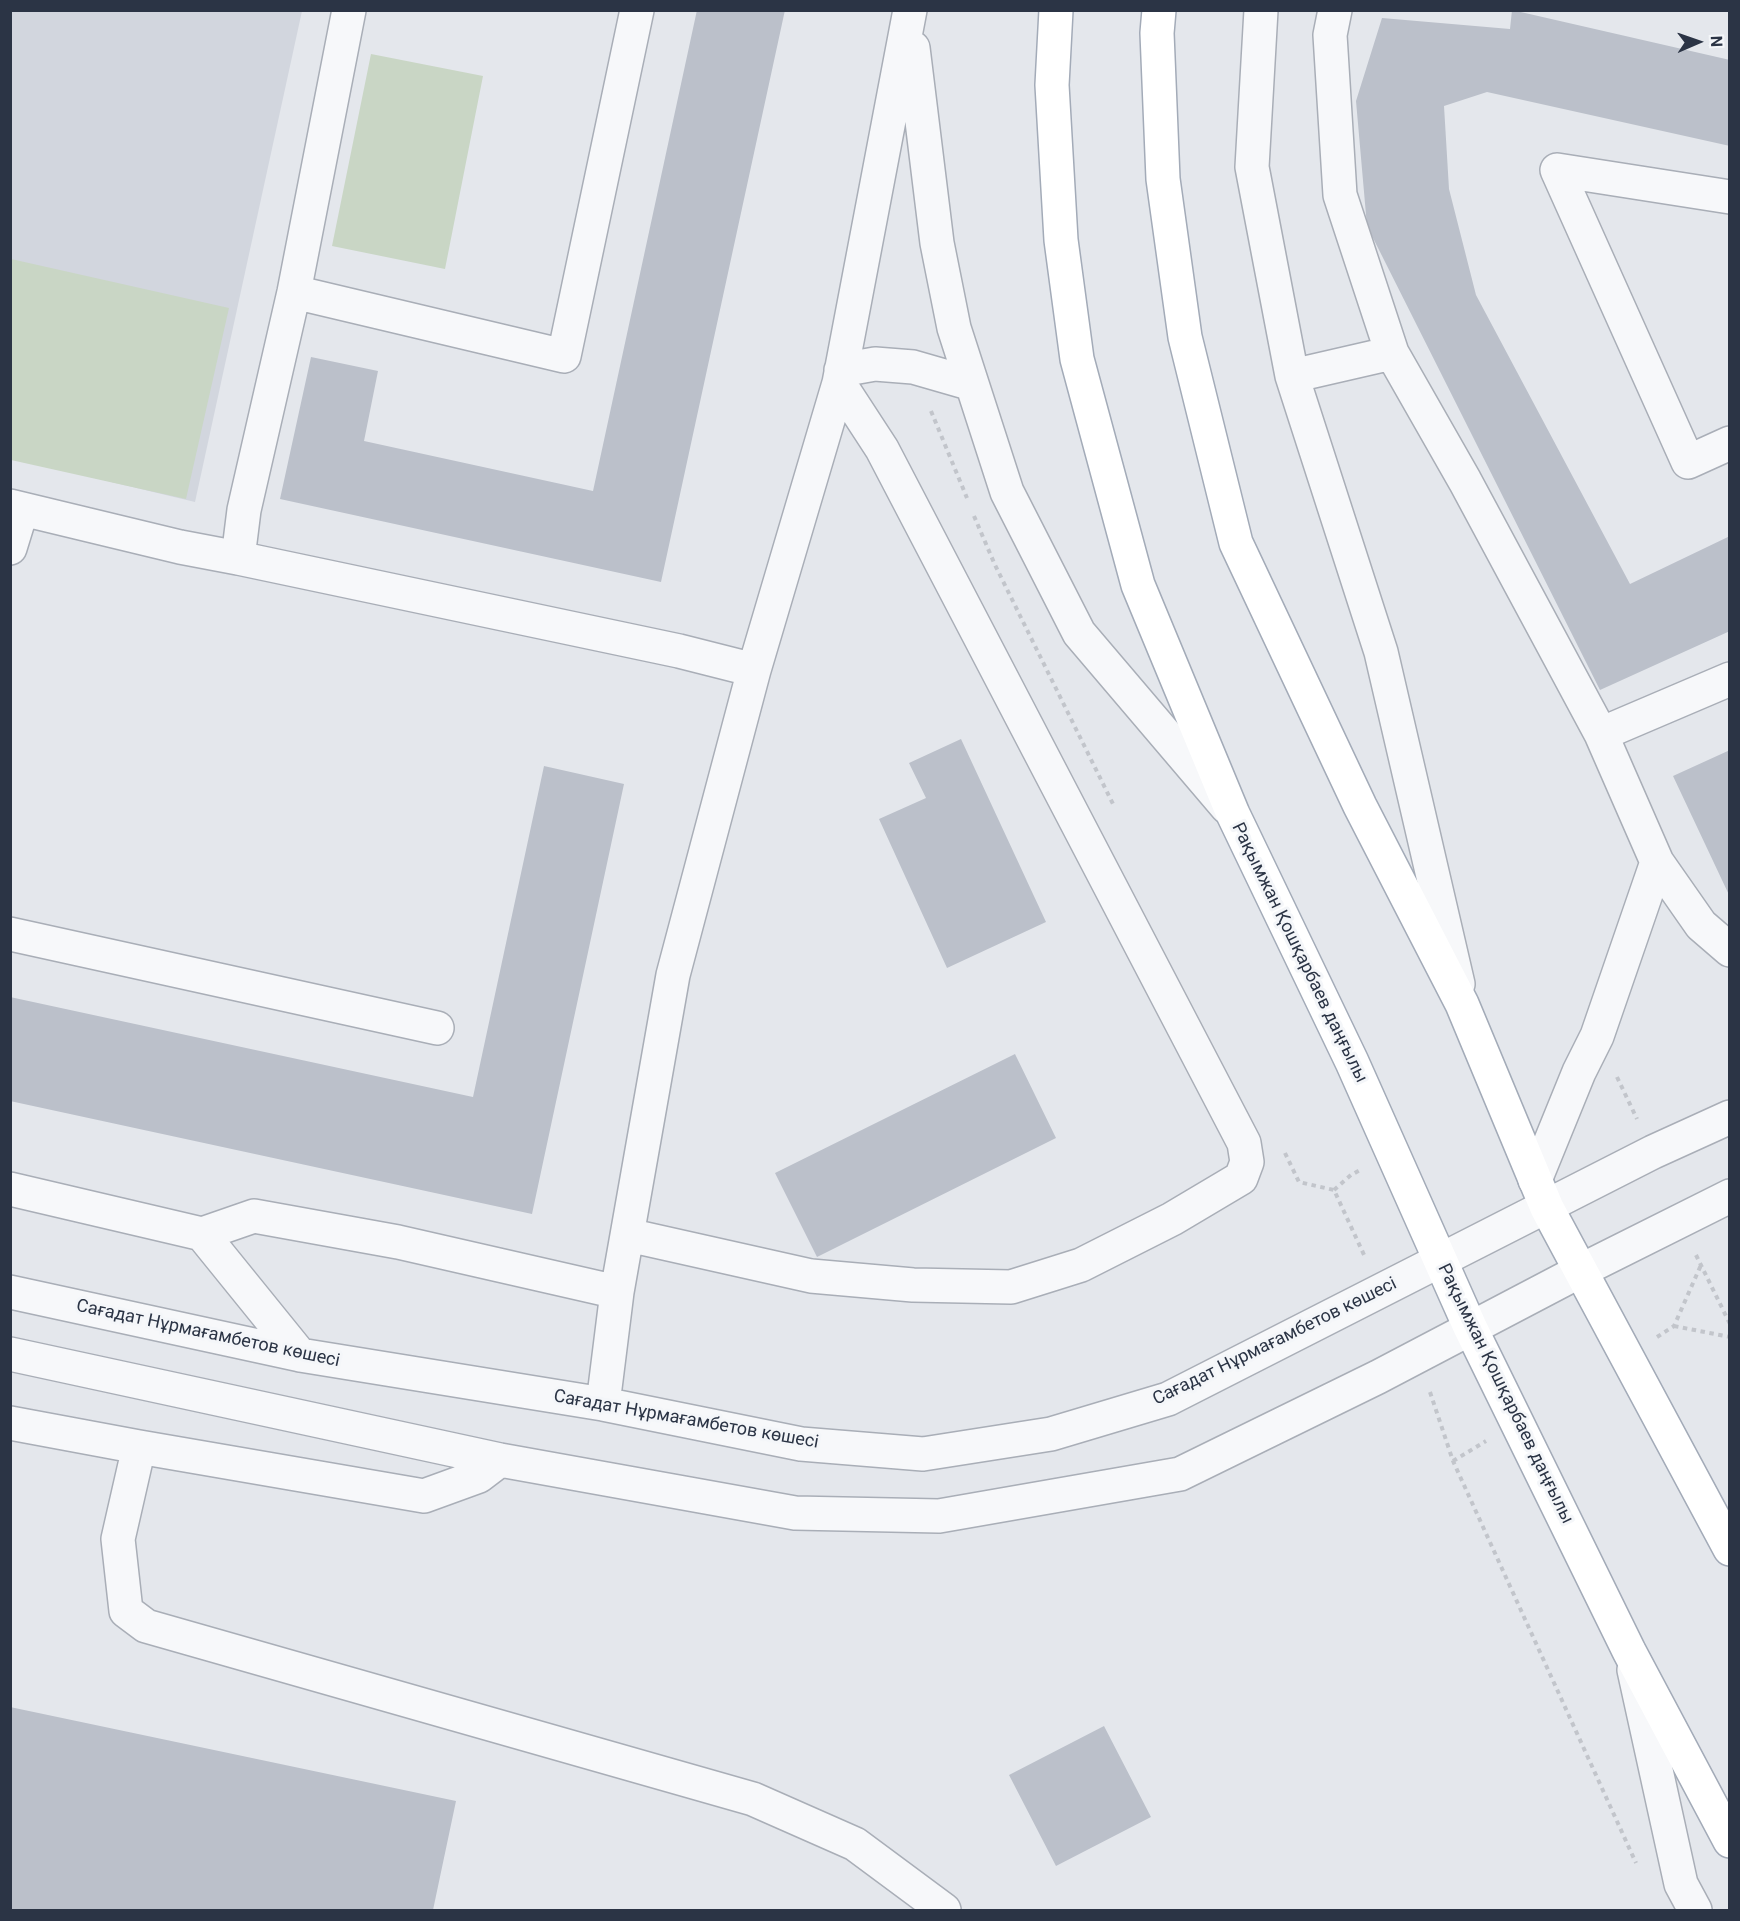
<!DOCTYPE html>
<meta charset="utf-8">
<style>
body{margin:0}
#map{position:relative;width:1740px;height:1921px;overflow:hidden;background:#e4e7ec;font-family:Roboto,sans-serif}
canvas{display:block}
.frame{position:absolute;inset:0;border:12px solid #2b3445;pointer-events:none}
.north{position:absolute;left:1668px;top:12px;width:60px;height:60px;-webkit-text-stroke:4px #f4f6f9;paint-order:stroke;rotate:88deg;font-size:16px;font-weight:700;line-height:24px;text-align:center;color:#2b3445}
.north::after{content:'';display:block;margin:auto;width:21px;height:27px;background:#2b3445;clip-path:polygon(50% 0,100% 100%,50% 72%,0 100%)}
</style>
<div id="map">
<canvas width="1740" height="1921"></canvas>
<div class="frame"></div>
<div class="north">N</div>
</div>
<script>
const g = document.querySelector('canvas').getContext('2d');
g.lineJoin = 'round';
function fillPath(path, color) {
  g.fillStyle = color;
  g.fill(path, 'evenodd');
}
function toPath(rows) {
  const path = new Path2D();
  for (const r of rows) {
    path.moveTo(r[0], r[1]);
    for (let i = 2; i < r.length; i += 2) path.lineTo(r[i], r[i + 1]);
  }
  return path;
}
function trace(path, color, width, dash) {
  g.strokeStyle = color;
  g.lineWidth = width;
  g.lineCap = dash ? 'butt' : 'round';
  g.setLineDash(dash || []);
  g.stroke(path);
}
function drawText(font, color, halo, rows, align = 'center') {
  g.font = font + ' Roboto,sans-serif';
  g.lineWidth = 6;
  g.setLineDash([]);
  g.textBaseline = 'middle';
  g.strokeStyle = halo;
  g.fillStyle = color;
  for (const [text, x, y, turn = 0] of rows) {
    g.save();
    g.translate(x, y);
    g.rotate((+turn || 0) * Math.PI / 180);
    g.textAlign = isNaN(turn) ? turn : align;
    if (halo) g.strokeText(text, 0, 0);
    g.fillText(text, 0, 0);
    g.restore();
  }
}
fillPath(toPath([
 [11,11,302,11,195,502,11,458]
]), '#d2d6de');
fillPath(toPath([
 [371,54,483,76,445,269,332,246],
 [11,259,229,308,186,499,11,460]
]), '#c9d6c5');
fillPath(toPath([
 [697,10,785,10,661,582,280,499,311,357,378,371,364,441,593,491],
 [1512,10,1730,60,1730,146,1487,92,1444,106,1449,189,1476,295,1630,584,1730,536,1730,631,1600,690,1367,226,1356,101,1382,18,1510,29],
 [961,739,1046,922,947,968,879,819,926,798,909,763],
 [1730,750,1730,897,1673,776],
 [544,766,624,784,532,1214,10,1101,10,997,473,1097],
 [1015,1054,1056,1138,817,1257,775,1173],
 [10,1707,456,1801,433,1910,10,1910],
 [1104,1726,1151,1817,1056,1866,1009,1775]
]), '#bbc0ca');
const minor = toPath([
 [349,10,294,292,244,510,238,558,679,651,754,670,839,383,910,10],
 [1261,10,1252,167,1292,376,1381,652,1458,984],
 [1335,10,1330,35,1340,195,1392,353,1465,481,1601,734,1657,862,1701,925,1730,950],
 [913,48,937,243,954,328,1007,492,1079,633,1227,807],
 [1730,197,1557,170,1688,462,1730,443],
 [294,292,564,356,637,10],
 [841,370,875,364,913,367,972,384],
 [1292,376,1392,353],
 [10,506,180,547,238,558],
 [10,548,22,509],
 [1601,734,1730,679],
 [10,934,437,1028],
 [1535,1180,1579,1072,1597,1036,1657,862],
 [10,1189,202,1234,300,1355],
 [202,1234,254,1216,398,1242,617,1292],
 [628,1235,811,1276,913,1285,1011,1287,1081,1265,1172,1219,1241,1178,1247,1162,1244,1143,882,449,839,383],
 [10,1292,300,1355,603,1404,801,1444,923,1454,1051,1434,1168,1399,1653,1152,1730,1117],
 [10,1354,500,1460,795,1513,939,1516,1180,1474,1378,1377,1580,1271,1730,1196],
 [603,1404,617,1292,673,975,754,670],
 [10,1423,139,1447,424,1496,479,1476,500,1460],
 [139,1447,118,1539,126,1611,146,1626,753,1799,855,1844,944,1910],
 [1634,1670,1681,1884,1695,1910]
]);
const major = toPath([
 [1056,10,1052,85,1061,240,1077,359,1138,585,1233,814,1352,1062,1470,1327,1629,1651,1730,1841],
 [1159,10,1157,33,1163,179,1185,337,1236,543,1360,806,1462,1004,1547,1208,1730,1549]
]);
trace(minor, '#a9aeb7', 36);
trace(major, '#a3abb8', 36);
trace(toPath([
 [931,411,967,498],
 [974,516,995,565,1113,804],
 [1617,1077,1637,1119],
 [1285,1153,1299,1182,1334,1190,1365,1257],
 [1334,1190,1351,1175,1360,1170],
 [1696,1255,1730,1324],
 [1674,1326,1730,1337],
 [1657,1337,1674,1326,1701,1265],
 [1430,1392,1453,1461,1636,1863],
 [1453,1461,1486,1441]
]), '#c2c5cb', 4, [4.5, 4.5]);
trace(minor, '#f7f8fa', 33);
trace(major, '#fff', 33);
drawText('18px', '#2b3445', '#f4f6f9', [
 ["Рақымжан Қошқарбаев даңғылы",1299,953,64],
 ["Сағадат Нұрмағамбетов көшесі",208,1334,12],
 ["Сағадат Нұрмағамбетов көшесі",1275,1342,-26],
 ["Рақымжан Қошқарбаев даңғылы",1505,1394,64],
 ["Сағадат Нұрмағамбетов көшесі",686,1420,10]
]);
</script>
